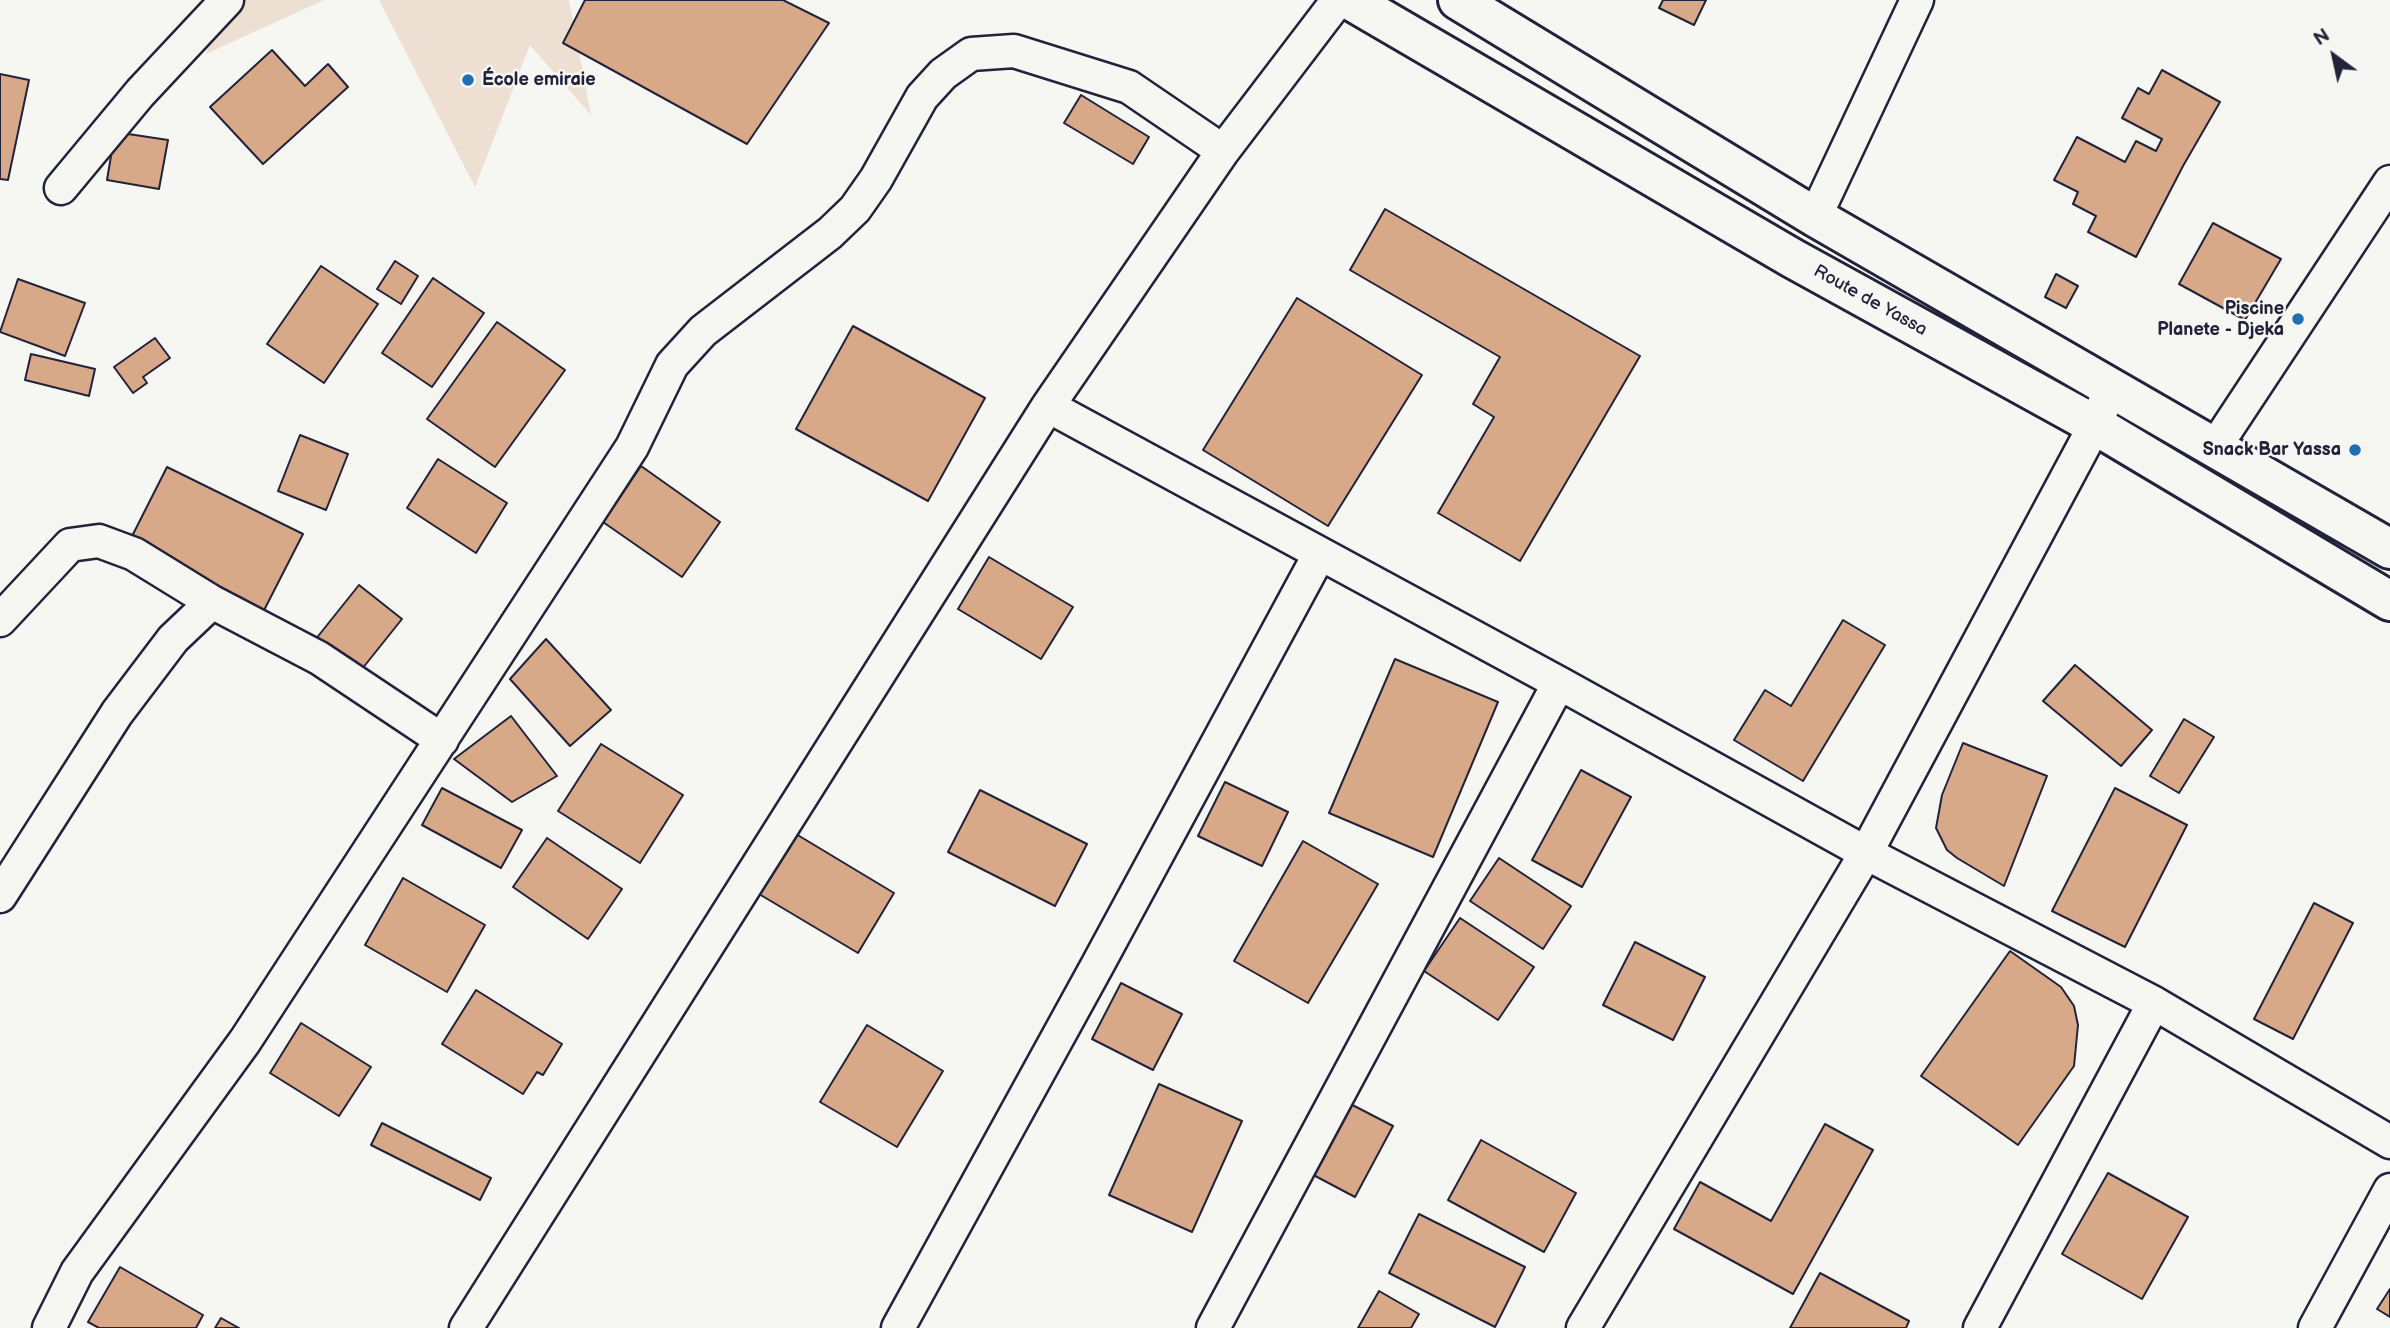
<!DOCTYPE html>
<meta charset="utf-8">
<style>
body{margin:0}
#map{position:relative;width:2390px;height:1328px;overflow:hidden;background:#f6f6f2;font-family:"Balsamiq Sans",sans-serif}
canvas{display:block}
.north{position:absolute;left:2299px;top:21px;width:70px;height:70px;-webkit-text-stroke:5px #f6f6f2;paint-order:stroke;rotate:327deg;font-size:19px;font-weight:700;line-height:28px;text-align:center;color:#22223b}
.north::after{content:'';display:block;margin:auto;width:24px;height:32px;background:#22223b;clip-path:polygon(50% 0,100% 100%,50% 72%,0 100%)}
</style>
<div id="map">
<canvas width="2390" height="1328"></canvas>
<div class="north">N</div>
</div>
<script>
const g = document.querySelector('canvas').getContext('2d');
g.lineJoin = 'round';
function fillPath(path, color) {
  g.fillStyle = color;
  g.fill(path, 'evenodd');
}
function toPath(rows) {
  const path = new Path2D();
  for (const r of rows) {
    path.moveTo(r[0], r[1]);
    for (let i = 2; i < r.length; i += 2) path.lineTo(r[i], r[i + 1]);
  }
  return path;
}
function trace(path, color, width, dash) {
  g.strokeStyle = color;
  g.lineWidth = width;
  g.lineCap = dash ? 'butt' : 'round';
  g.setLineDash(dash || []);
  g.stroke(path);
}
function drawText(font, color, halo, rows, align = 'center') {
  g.font = font + ' "Balsamiq Sans",sans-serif';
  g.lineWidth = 5;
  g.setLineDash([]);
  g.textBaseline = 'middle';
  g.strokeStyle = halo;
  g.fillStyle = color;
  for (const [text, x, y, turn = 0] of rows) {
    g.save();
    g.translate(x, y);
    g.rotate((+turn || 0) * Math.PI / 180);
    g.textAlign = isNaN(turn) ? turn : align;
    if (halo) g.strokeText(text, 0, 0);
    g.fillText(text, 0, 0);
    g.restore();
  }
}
fillPath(toPath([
 [221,0,324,0,206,54],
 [379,0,569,0,591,115,530,45,475,187]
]), '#eddfd2');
const building = toPath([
 [585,0,783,0,829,23,747,144,563,43,585,0],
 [1663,0,1706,0,1694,25,1659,8,1663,0],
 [272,50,305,86,328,64,348,87,263,164,210,107,272,50],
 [2162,70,2220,102,2183,166,2136,257,2088,232,2096,216,2073,204,2078,192,2054,180,2077,137,2125,162,2136,141,2156,151,2162,139,2122,118,2138,88,2149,94,2162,70],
 [0,74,29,80,8,180,0,179,0,74],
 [1081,95,1149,137,1133,164,1064,123,1081,95],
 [115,132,168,140,159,189,107,180,115,132],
 [1385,209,1640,356,1520,561,1438,513,1494,417,1473,404,1500,357,1350,270,1385,209],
 [2213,223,2281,259,2245,320,2179,284,2213,223],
 [395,261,418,276,401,304,377,289,395,261],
 [321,266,378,304,324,383,267,344,321,266],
 [2056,274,2078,286,2066,308,2045,297,2056,274],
 [433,278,484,313,432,387,382,353,433,278],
 [18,279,85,303,65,356,0,332,18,279],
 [1297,298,1422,375,1328,526,1203,450,1297,298],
 [497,322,565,370,495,467,427,419,497,322],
 [853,326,985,398,928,501,796,429,853,326],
 [155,338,170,358,143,377,147,383,133,393,114,367,155,338],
 [31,354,95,369,89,396,25,380,31,354],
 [300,435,348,454,326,510,278,491,300,435],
 [438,459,507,503,476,553,407,508,438,459],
 [641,466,720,522,682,577,603,522,641,466],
 [167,467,303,534,258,622,123,554,167,467],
 [989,557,1073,607,1041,659,958,609,989,557],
 [359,585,402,619,358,674,315,640,359,585],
 [1843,620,1885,645,1803,781,1734,740,1765,690,1791,706,1843,620],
 [546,639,611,710,570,746,510,679,546,639],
 [1395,659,1498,702,1433,857,1329,813,1395,659],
 [2075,665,2152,730,2121,766,2043,701,2075,665],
 [511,716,557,776,512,802,454,759,511,716],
 [2184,719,2214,737,2179,793,2150,776,2184,719],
 [1963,743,2047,776,2004,886,1957,858,1947,850,1936,828,1942,795,1963,743],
 [601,744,683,795,640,863,558,811,601,744],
 [1581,770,1631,797,1582,887,1532,860,1581,770],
 [1225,782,1288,812,1262,866,1198,836,1225,782],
 [442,788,522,830,501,868,422,825,442,788],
 [2115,788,2187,825,2125,947,2052,911,2115,788],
 [980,790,1087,844,1055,906,948,852,980,790],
 [791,831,894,893,858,953,754,891,791,831],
 [547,838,622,889,588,939,513,887,547,838],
 [1303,841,1378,884,1308,1003,1234,961,1303,841],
 [1499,858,1571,906,1543,949,1470,901,1499,858],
 [403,878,485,925,447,992,365,945,403,878],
 [2314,903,2353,923,2293,1039,2254,1019,2314,903],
 [1460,918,1534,967,1498,1020,1424,971,1460,918],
 [1635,942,1705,977,1673,1040,1603,1005,1635,942],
 [2010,951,2061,987,2074,1006,2078,1025,2074,1066,2018,1145,1921,1076,2010,951],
 [1121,983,1182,1014,1153,1070,1092,1039,1121,983],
 [476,990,562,1044,543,1075,537,1072,523,1094,442,1044,476,990],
 [301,1023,371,1067,339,1116,270,1073,301,1023],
 [867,1025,943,1071,897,1147,820,1102,867,1025],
 [1159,1084,1242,1121,1192,1232,1109,1195,1159,1084],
 [1339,1098,1393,1126,1355,1197,1302,1169,1339,1098],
 [382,1123,491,1178,480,1200,371,1145,382,1123],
 [1825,1124,1873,1150,1793,1294,1674,1229,1700,1182,1771,1221,1825,1124],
 [1481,1140,1576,1193,1544,1252,1448,1200,1481,1140],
 [2108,1173,2188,1217,2142,1299,2062,1254,2108,1173],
 [1419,1214,1525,1267,1495,1327,1389,1273,1419,1214],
 [120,1267,203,1315,196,1328,99,1328,88,1322,120,1267],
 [1820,1273,1909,1321,1906,1328,1790,1328,1820,1273],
 [2390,1289,2390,1317,2377,1309,2390,1289],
 [1379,1291,1419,1314,1411,1328,1358,1328,1379,1291],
 [221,1318,239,1328,215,1328,221,1318]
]);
fillPath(building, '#d8a989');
trace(building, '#22223b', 2);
const street = toPath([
 [61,188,140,93,227,0],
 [1815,217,1917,0],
 [1048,406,1559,683,1866,853,2154,1003,2390,1142],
 [2215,447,2390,182],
 [0,620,70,545,99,541,134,554,212,602,319,658,442,740],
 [0,896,117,713,173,639,212,602],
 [49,1328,77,1272,245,1041,632,447,672,365,703,331,830,233,855,209,876,179,922,97,943,74,971,54,1014,51,1129,87,1223,151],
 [466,1328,1048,406,1223,151,1338,0],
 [898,1328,1097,966,1319,555],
 [1213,1328,1559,683],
 [1583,1328,1866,853,2095,425,2111,388],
 [1980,1328,2154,1003],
 [2315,1328,2390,1190]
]);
const primary = toPath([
 [1350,0,1792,258,2095,425,2390,601],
 [1458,0,1815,217,2390,549]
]);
trace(street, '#22223b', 37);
trace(primary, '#22223b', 44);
trace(street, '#f6f6f2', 32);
trace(primary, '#f6f6f2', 38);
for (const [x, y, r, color] of [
 [468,80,7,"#1f6fb2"],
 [2298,319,7,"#1f6fb2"],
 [2355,450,7,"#1f6fb2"]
]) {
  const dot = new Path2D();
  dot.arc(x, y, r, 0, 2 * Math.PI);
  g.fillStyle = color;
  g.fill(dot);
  trace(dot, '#f6f6f2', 2.5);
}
drawText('bold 18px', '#22223b', '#f6f6f2', [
 ["École emiraie",482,80,"left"],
 ["Piscine",2284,309],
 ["Planete - Djeka",2284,330],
 ["Snack Bar Yassa",2341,450]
], 'right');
drawText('18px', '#22223b', '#f6f6f2', [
 ["Route de Yassa",1870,301,29]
]);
</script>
